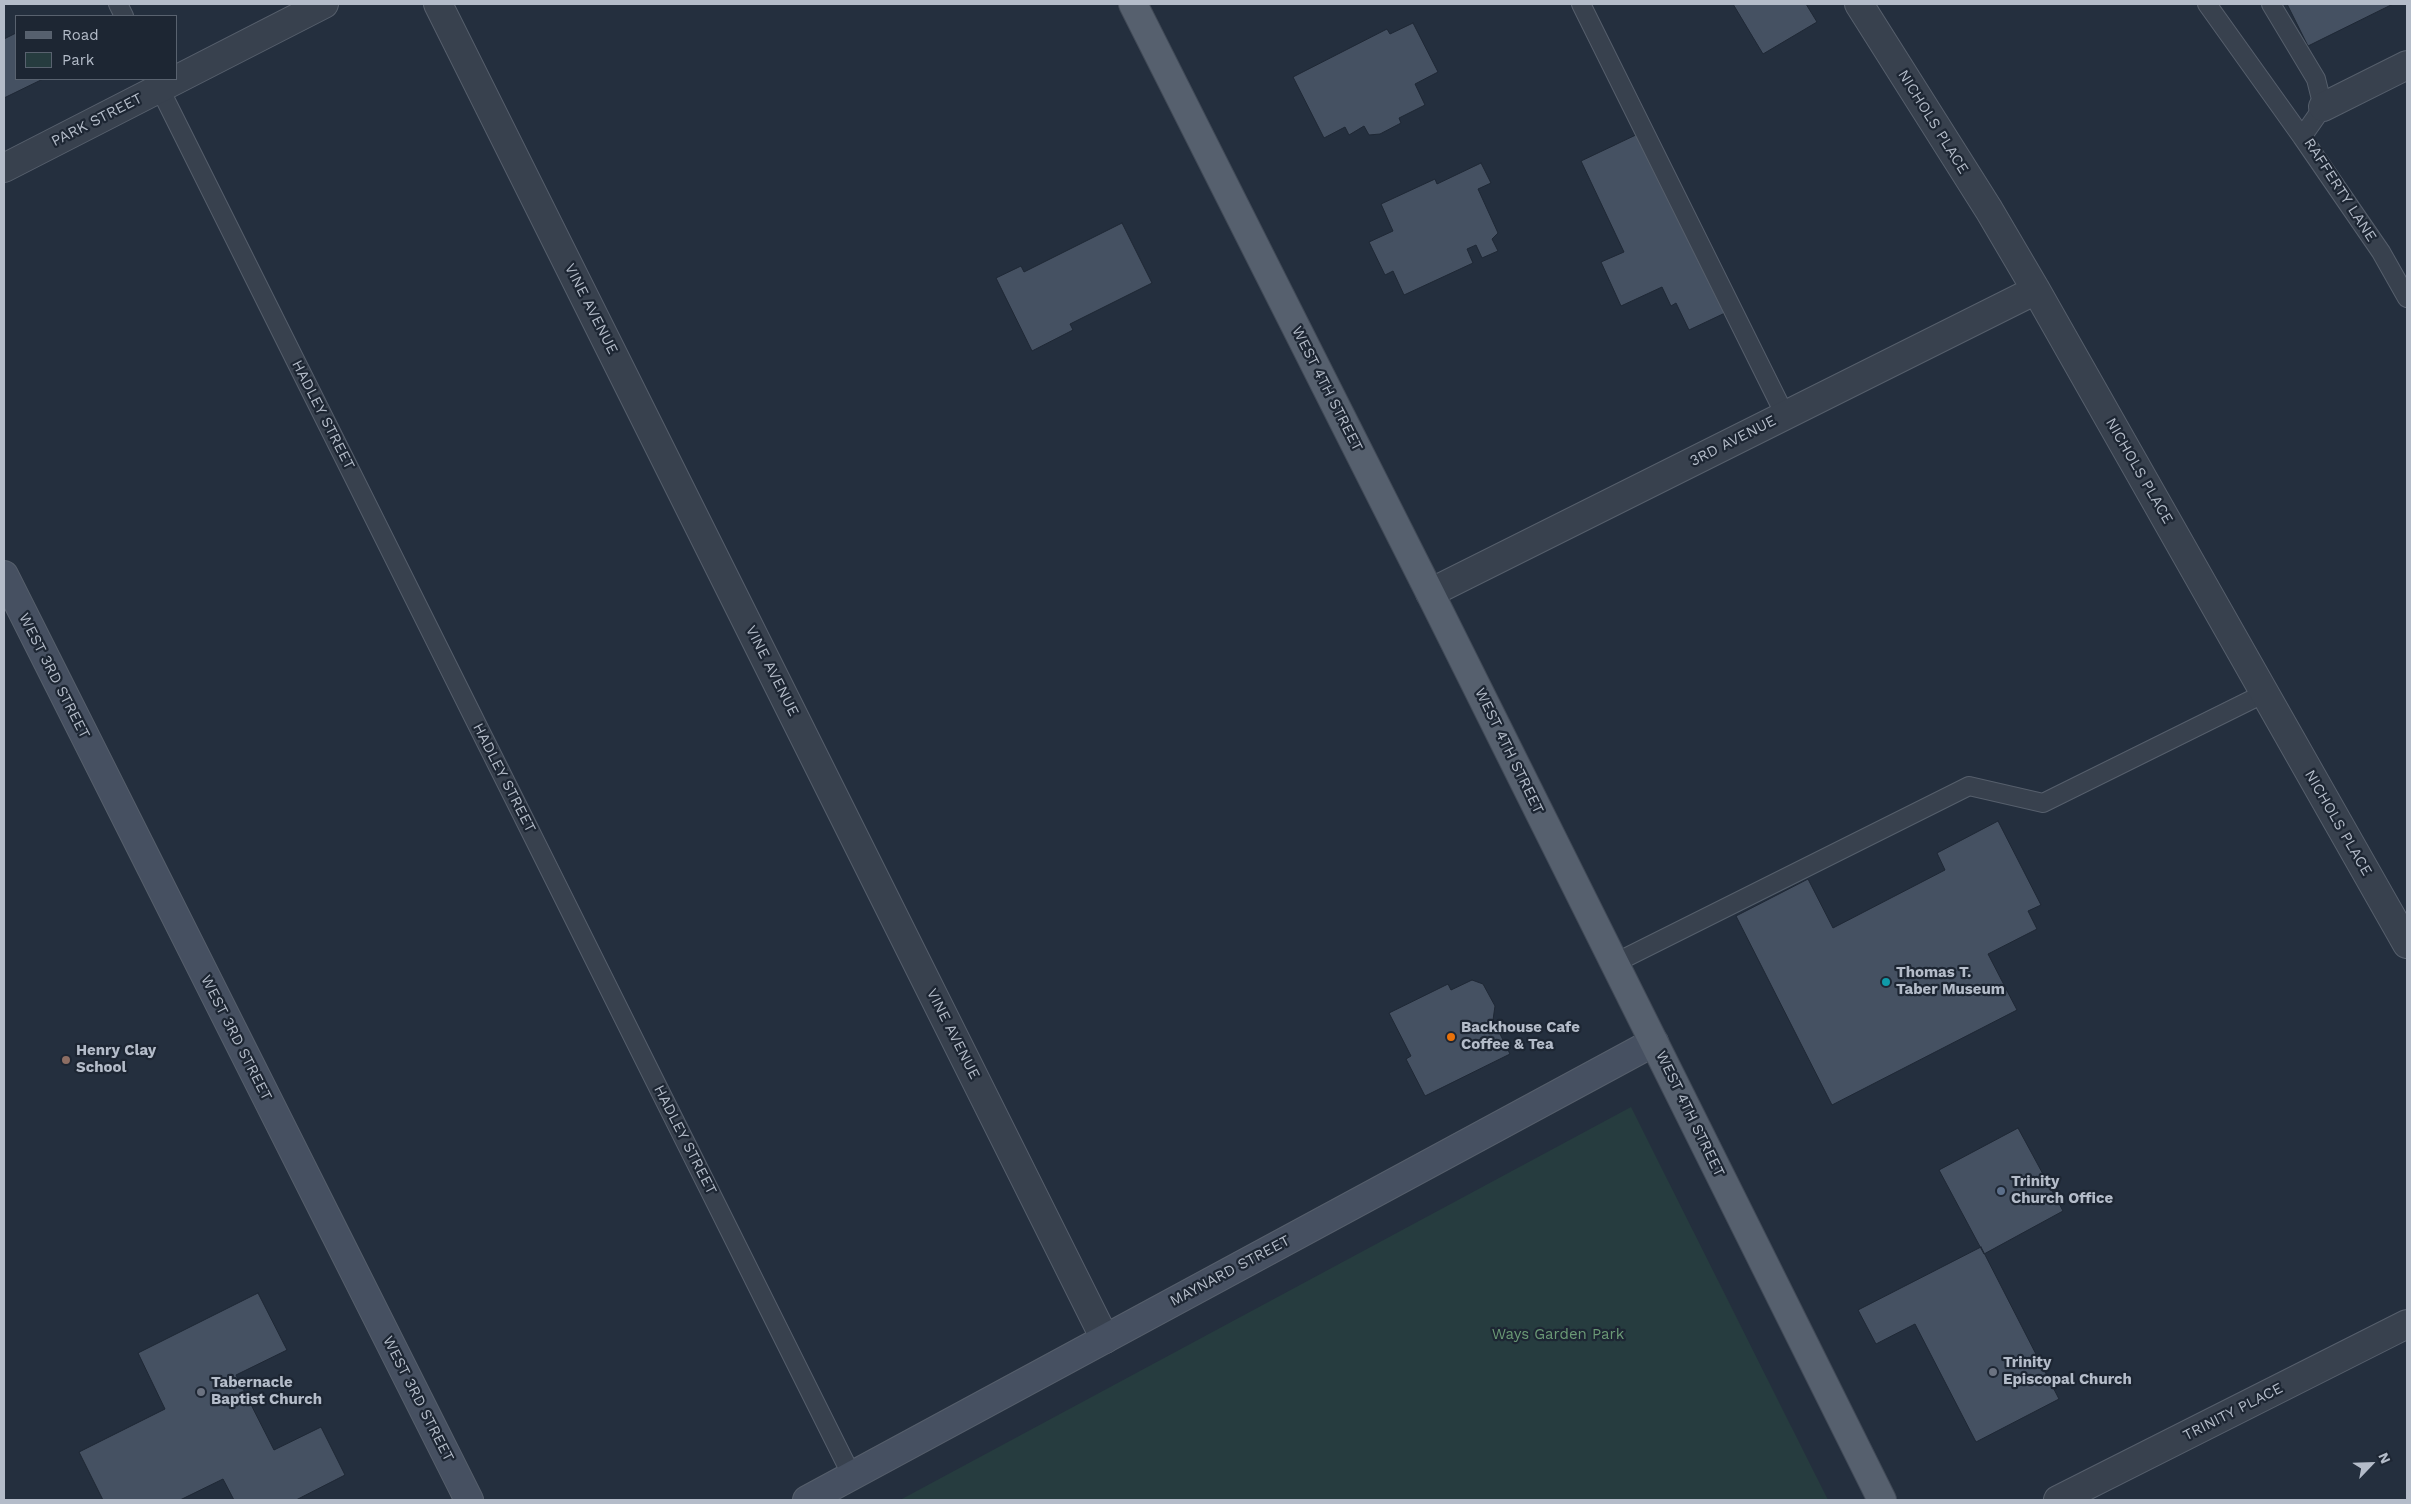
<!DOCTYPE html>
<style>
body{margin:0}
#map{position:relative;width:2411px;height:1504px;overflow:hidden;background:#242f3e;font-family:"Work Sans",sans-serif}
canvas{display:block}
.frame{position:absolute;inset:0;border:5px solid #b4bcc9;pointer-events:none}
.legend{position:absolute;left:15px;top:15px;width:162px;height:65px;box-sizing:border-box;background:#1d2633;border:1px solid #59626f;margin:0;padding:6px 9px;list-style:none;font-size:15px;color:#b4bcc9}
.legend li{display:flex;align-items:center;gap:10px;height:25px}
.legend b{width:25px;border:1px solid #59626f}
.north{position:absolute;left:2346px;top:1439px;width:50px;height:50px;-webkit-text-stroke:4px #1d2633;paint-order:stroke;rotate:66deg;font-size:14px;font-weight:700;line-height:20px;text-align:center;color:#b4bcc9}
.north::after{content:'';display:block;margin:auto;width:18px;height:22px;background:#b4bcc9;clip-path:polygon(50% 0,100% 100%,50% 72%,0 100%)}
</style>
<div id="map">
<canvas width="2411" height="1504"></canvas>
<div class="frame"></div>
<ul class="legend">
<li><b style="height:6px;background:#56606e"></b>Road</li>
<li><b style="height:14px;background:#263c3f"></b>Park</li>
</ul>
<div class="north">N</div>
</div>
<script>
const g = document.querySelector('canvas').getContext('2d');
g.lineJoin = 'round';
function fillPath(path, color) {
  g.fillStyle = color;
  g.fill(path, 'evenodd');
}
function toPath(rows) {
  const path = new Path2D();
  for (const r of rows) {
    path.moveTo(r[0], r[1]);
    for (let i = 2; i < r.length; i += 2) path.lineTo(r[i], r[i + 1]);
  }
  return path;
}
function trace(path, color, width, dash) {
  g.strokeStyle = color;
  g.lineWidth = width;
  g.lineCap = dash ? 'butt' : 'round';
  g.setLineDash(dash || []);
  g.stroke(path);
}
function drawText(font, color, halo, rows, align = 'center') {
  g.font = font + ' "Work Sans",sans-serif';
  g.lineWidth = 4.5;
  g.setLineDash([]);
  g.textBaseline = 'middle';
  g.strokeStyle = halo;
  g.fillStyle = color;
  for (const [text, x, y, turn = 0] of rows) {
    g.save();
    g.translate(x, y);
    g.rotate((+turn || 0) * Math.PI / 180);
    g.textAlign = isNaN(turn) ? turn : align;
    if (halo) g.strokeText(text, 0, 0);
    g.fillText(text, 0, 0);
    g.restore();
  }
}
fillPath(toPath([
 [1631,1107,1828,1500,900,1500]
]), '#263c3f');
const building = toPath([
 [1733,4,1806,4,1817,22,1763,54,1733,4],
 [2287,4,2393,4,2308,46,2287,4],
 [1413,23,1438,72,1415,84,1425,105,1399,118,1401,123,1380,134,1369,135,1364,126,1349,135,1345,127,1324,138,1293,77,1387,29,1390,34,1413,23],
 [16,33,16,79,43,79,4,98,4,39,16,33],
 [1640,133,1725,313,1689,330,1676,303,1671,306,1662,287,1621,306,1601,262,1624,252,1581,161,1640,133],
 [1481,163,1491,183,1478,189,1498,233,1492,239,1498,251,1482,258,1476,245,1467,249,1473,263,1404,295,1393,271,1385,275,1369,242,1393,231,1381,204,1435,179,1437,184,1481,163],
 [1122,223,1152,283,1070,324,1073,330,1032,351,996,278,1021,266,1024,272,1122,223],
 [1998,821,2041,905,2028,911,2037,929,1988,954,2017,1010,1832,1105,1736,916,1808,879,1833,928,1945,870,1937,853,1998,821],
 [1472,980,1483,984,1495,1006,1493,1020,1510,1054,1425,1096,1406,1059,1411,1056,1389,1013,1448,984,1451,990,1472,980],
 [2018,1128,2063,1211,1984,1254,1939,1170,2018,1128],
 [1981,1247,2059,1399,1976,1442,1915,1324,1876,1344,1858,1310,1981,1247],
 [258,1293,287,1350,236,1375,274,1450,321,1427,345,1475,296,1500,234,1500,223,1479,180,1500,103,1500,79,1452,165,1409,138,1353,258,1293]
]);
fillPath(building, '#455162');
trace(building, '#1f2835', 1);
const lane = toPath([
 [118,4,124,16],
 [1581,4,1785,415],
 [2207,4,2302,137],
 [2271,4,2316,79,2323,107,2302,137,2381,252,2407,298],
 [155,79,852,1476],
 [1615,963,1969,786,2043,803,2265,693]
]);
const street = toPath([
 [438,4,1105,1339],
 [1859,4,1989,210,2036,290,2407,944],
 [2323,107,2407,65],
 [4,168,324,4],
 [1430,593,2036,290],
 [2058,1500,2407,1324]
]);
const secondary = toPath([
 [4,575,469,1500],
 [807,1500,1654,1042]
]);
const primary = toPath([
 [1133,4,1430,593,1882,1500]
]);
trace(lane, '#565f6c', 20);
trace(street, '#565f6c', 30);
trace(secondary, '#565f6c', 30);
trace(primary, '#414a57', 30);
trace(lane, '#38414e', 18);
trace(street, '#38414e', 28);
trace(secondary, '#465061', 28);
trace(primary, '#56606e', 28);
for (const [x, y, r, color] of [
 [1886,982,5,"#0f9aa8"],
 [1451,1037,5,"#e8710a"],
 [66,1060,5,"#8d6e63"],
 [2001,1191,5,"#5c6f8a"],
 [1993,1372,5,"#6b7280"],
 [201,1392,5,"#6b7280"]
]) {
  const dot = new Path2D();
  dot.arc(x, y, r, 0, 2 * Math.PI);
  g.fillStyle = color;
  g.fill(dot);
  trace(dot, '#1d2633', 2);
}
drawText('15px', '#b4bcc9', '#1d2633', [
 ["PARK STREET",97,120,-27],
 ["NICHOLS PLACE",1933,122,58],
 ["RAFFERTY LANE",2340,190,57],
 ["VINE AVENUE",591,309,63],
 ["WEST 4TH STREET",1327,389,63],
 ["HADLEY STREET",323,415,63],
 ["3RD AVENUE",1733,441,-27],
 ["NICHOLS PLACE",2139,471,60],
 ["VINE AVENUE",772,671,63],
 ["WEST 3RD STREET",54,676,63],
 ["WEST 4TH STREET",1509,751,64],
 ["HADLEY STREET",504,778,63],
 ["NICHOLS PLACE",2338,823,60],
 ["VINE AVENUE",953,1034,63],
 ["WEST 3RD STREET",236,1038,63],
 ["WEST 4TH STREET",1690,1114,64],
 ["HADLEY STREET",685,1140,63],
 ["MAYNARD STREET",1230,1271,-28],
 ["WEST 3RD STREET",418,1399,63],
 ["TRINITY PLACE",2233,1412,-27]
]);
drawText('bold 15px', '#b4bcc9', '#1d2633', [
 ["Thomas T.",1896,973],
 ["Taber Museum",1896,990],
 ["Backhouse Cafe",1461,1028],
 ["Coffee & Tea",1461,1045],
 ["Henry Clay",76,1051],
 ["School",76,1068],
 ["Trinity",2011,1182],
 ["Church Office",2011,1199],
 ["Trinity",2003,1363],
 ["Episcopal Church",2003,1380],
 ["Tabernacle",211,1383],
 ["Baptist Church",211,1400]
], 'left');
drawText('15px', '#6b9a76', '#1d2633', [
 ["Ways Garden Park",1558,1335]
]);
</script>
